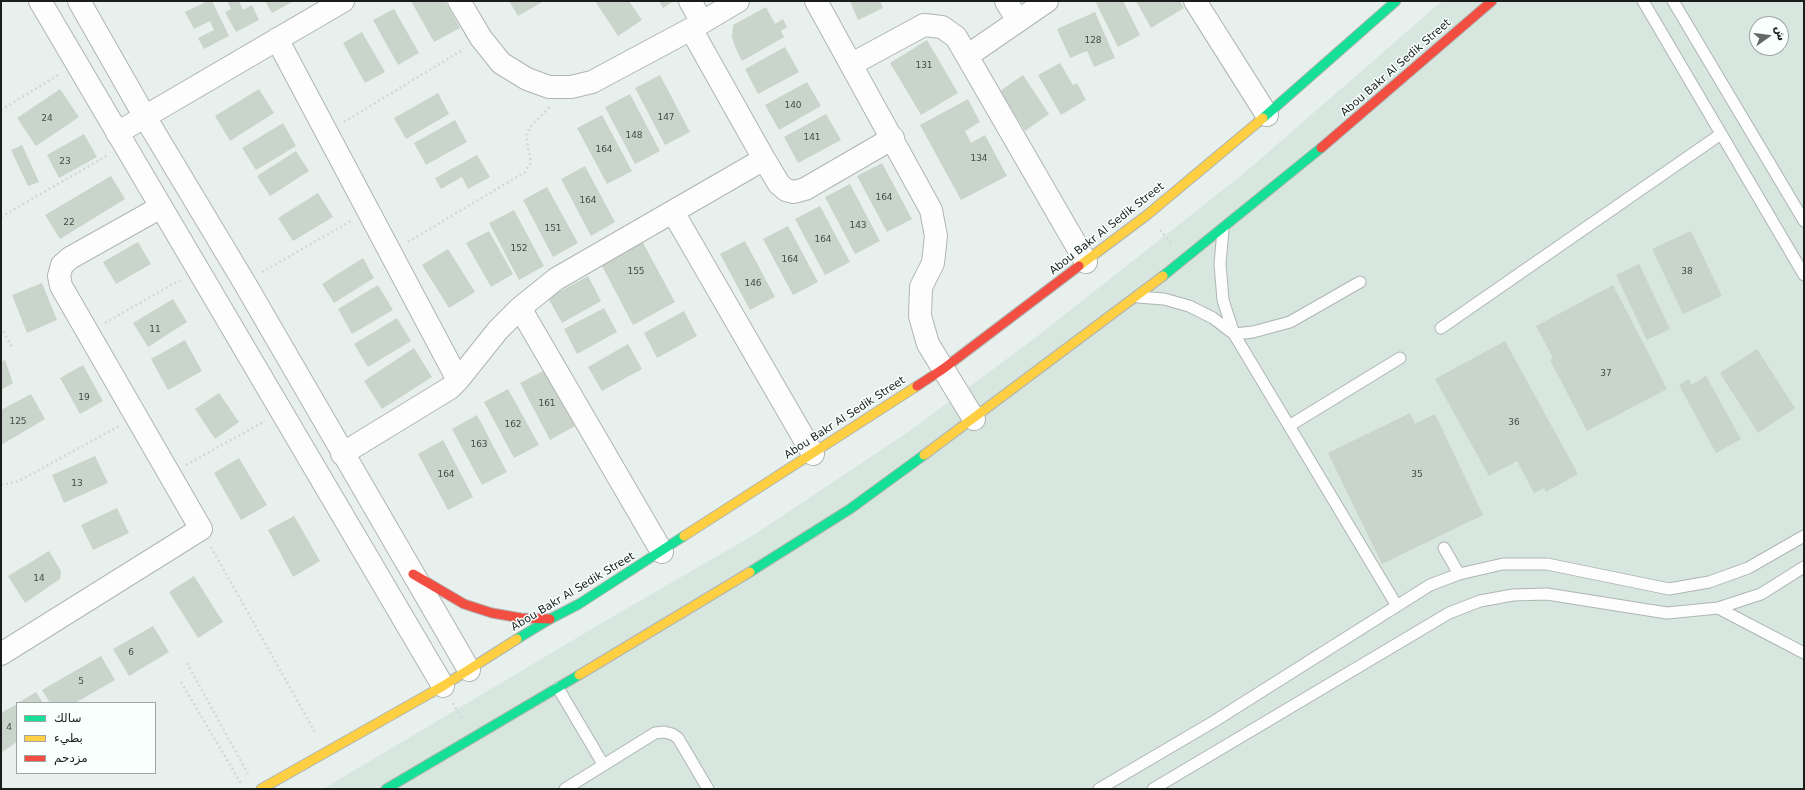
<!DOCTYPE html>
<meta charset="utf-8">
<style>
body{margin:0}
#map{position:relative;width:1805px;height:790px;overflow:hidden;background:#e8f0ed;font-family:"DejaVu Sans",Vazirmatn,sans-serif}
canvas{display:block}
.frame{position:absolute;inset:0;border:2px solid #191e1c;pointer-events:none}
.legend{position:absolute;left:16px;top:702px;width:140px;height:72px;box-sizing:border-box;background:#f8fffc;border:1px solid #9fa5a2;margin:0;padding:5px 7px;list-style:none;font-size:12px;color:#191e1c}
.legend li{display:flex;align-items:center;gap:8px;height:20px}
.legend b{width:20px;border:1px solid #9fa5a2}
.north{position:absolute;left:1749px;top:16px;width:40px;height:40px;box-sizing:border-box;background:#f8fffc;border:1px solid #9fa5a2;border-radius:50%;rotate:76deg;font-size:11px;font-weight:700;line-height:16px;text-align:center;color:#191e1c}
.north::after{content:'';display:block;margin:auto;width:14px;height:18px;background:#616865;clip-path:polygon(50% 0,100% 100%,50% 72%,0 100%)}
</style>
<div id="map">
<canvas width="1805" height="790"></canvas>
<div class="frame"></div>
<ul class="legend">
<li><b style="height:5px;background:#16e098"></b>سالك</li>
<li><b style="height:5px;background:#ffcf43"></b>بطيء</li>
<li><b style="height:5px;background:#f24e42"></b>مزدحم</li>
</ul>
<div class="north">ش</div>
</div>
<script>
const g = document.querySelector('canvas').getContext('2d');
g.lineJoin = 'round';
function fillPath(path, color) {
  g.fillStyle = color;
  g.fill(path, 'evenodd');
}
function toPath(rows) {
  const path = new Path2D();
  for (const r of rows) {
    path.moveTo(r[0], r[1]);
    for (let i = 2; i < r.length; i += 2) path.lineTo(r[i], r[i + 1]);
  }
  return path;
}
function trace(path, color, width, dash) {
  g.strokeStyle = color;
  g.lineWidth = width;
  g.lineCap = dash ? 'butt' : 'round';
  g.setLineDash(dash || []);
  g.stroke(path);
}
function drawText(font, color, halo, rows, align = 'center') {
  g.font = font + ' "DejaVu Sans",sans-serif';
  g.lineWidth = 3;
  g.setLineDash([]);
  g.textBaseline = 'middle';
  g.strokeStyle = halo;
  g.fillStyle = color;
  for (const [text, x, y, turn = 0] of rows) {
    g.save();
    g.translate(x, y);
    g.rotate((+turn || 0) * Math.PI / 180);
    g.textAlign = isNaN(turn) ? turn : align;
    if (halo) g.strokeText(text, 0, 0);
    g.fillText(text, 0, 0);
    g.restore();
  }
}
fillPath(toPath([
 [1442,1,1804,1,1804,789,323,789,600,624,757,533,911,430,1035,338,1243,174],
 [1757,24,1781,24,1781,48,1757,48]
]), '#d7e7e0');
fillPath(toPath([
 [208,1,212,1,229,36,204,49,198,38,214,30,210,21,194,29,185,12],
 [227,1,239,1,243,10,252,5,259,20,236,32,225,12,231,9],
 [265,1,294,1,272,13],
 [411,1,445,1,460,28,434,42],
 [509,1,544,1,518,16],
 [595,1,629,1,642,20,618,36],
 [659,1,674,1,663,8],
 [850,1,880,1,883,8,858,20],
 [1100,1,1123,1,1140,35,1118,47,1096,3],
 [1136,1,1180,1,1184,8,1151,28],
 [766,7,775,24,783,19,787,27,781,31,784,37,742,61,736,49,732,37,733,25],
 [394,9,419,53,398,65,373,20],
 [1095,12,1115,58,1094,67,1087,51,1070,58,1057,29],
 [362,32,385,72,365,83,343,43],
 [927,40,958,93,921,115,890,63],
 [785,47,799,72,758,94,745,69],
 [1060,63,1073,85,1077,83,1086,100,1061,115,1038,75],
 [660,75,690,132,665,145,635,88],
 [1023,75,1049,114,1025,131,1000,91],
 [807,82,821,106,779,130,765,105],
 [60,89,79,117,36,146,17,118],
 [259,89,274,113,230,141,215,116],
 [438,93,449,114,406,139,394,118],
 [630,94,660,151,635,164,605,107],
 [968,99,980,122,965,131,971,143,985,135,1007,176,961,200,920,125],
 [826,114,841,140,798,163,784,137],
 [602,115,632,171,607,184,577,128],
 [455,120,467,142,426,165,414,143],
 [283,123,296,146,256,170,242,148],
 [84,134,97,157,59,178,47,155],
 [22,145,39,182,28,186,11,150],
 [296,151,309,171,270,196,257,176],
 [477,155,490,177,468,189,462,177,441,189,435,178],
 [882,163,912,219,887,232,857,176],
 [585,166,615,222,591,236,561,179],
 [111,176,125,199,60,239,45,215],
 [850,184,880,241,855,254,825,197],
 [547,187,578,243,553,257,523,200],
 [318,193,333,217,293,241,278,218],
 [820,206,850,262,825,275,795,219],
 [514,210,544,266,519,280,489,223],
 [788,226,818,282,793,295,763,239],
 [489,231,513,274,491,287,466,243],
 [1691,231,1722,296,1683,314,1652,249],
 [642,241,675,302,633,325,601,264],
 [745,241,775,297,750,310,720,254],
 [138,242,151,264,116,284,103,262],
 [448,249,475,292,449,308,422,265],
 [363,258,374,278,334,303,322,284],
 [1639,264,1670,329,1647,340,1616,275],
 [588,276,601,301,562,323,548,298],
 [42,283,57,320,27,333,12,295],
 [378,285,393,310,352,334,338,309],
 [1613,285,1667,389,1587,431,1550,360,1553,358,1536,326],
 [173,299,187,322,148,347,133,323],
 [604,308,617,332,577,354,564,329],
 [684,311,697,336,657,358,644,333],
 [397,318,411,341,368,367,354,344],
 [185,340,202,371,168,390,151,359],
 [1505,341,1578,474,1546,492,1544,488,1534,493,1517,461,1489,476,1435,379],
 [628,344,642,369,602,391,588,367],
 [414,348,432,377,382,409,364,381],
 [1757,349,1795,408,1758,433,1720,373],
 [5,360,13,383,1,390,1,362],
 [83,365,103,401,80,414,60,378],
 [545,370,575,426,550,440,520,383],
 [1706,376,1741,439,1716,453,1679,385,1689,379,1691,385],
 [508,389,539,445,514,458,484,402],
 [219,393,239,422,215,439,195,409],
 [31,394,45,419,1,445,1,410],
 [1410,413,1415,424,1435,414,1483,515,1382,564,1328,453],
 [477,415,507,472,482,485,452,429],
 [443,440,473,497,448,510,418,454],
 [95,456,108,483,64,503,52,475],
 [239,458,267,505,241,520,214,473],
 [117,508,129,533,93,550,81,525],
 [294,516,320,561,293,577,268,530],
 [49,551,61,571,60,579,25,603,8,576],
 [194,576,223,622,198,638,169,592],
 [153,626,169,652,129,676,113,649],
 [101,656,115,680,75,703,50,703,42,690],
 [36,692,43,703,18,703],
 [17,704,17,742,2,752,1,713]
]), '#c9d4ca');
const lane = toPath([
 [1643,1,1804,275],
 [1673,1,1804,221],
 [1223,230,1220,264,1223,300,1234,334,1397,606],
 [1138,297,1164,299,1189,306,1213,318,1234,334,1253,332,1290,322,1360,282],
 [1441,328,1721,134],
 [1289,426,1400,358],
 [1444,548,1459,574],
 [1718,608,1804,653],
 [558,688,603,764],
 [565,789,655,733,664,732,672,734,678,738,708,789],
 [1099,789,1213,722,1430,585,1459,574,1503,564,1547,564,1669,589,1709,582,1748,568,1804,536],
 [1153,789,1449,613,1480,601,1513,595,1547,594,1667,613,1718,608,1761,594,1804,567]
]);
const street = toPath([
 [40,1,443,686],
 [79,1,145,117,244,282,469,670],
 [459,1,481,38,501,63,527,79,549,87,571,87,592,82,691,29,738,1],
 [690,1,702,22],
 [816,1,931,210,936,236,933,263,921,287,920,316,928,344,974,419],
 [1006,1,1018,21],
 [1195,1,1267,115],
 [691,29,764,159,779,184,786,190,794,192,805,189,893,138],
 [277,39,458,380],
 [967,56,1047,1],
 [852,64,924,25,942,27,956,37,1086,262],
 [117,133,343,1],
 [673,212,813,454],
 [520,308,662,552],
 [342,454,450,388,458,380,498,330,520,308,556,279,764,159],
 [1,654,201,529,61,286,59,276,62,265,70,258,161,207]
]);
const fast = toPath([
 [1263,118,1396,1],
 [1163,276,1321,148],
 [750,572,850,509,924,455],
 [517,639,550,619,579,604,684,536],
 [386,789,579,675]
]);
const slow = toPath([
 [1079,266,1147,215,1263,118],
 [924,455,1163,276],
 [684,536,917,386],
 [579,675,750,572],
 [261,789,443,686,517,639]
]);
const jam = toPath([
 [1321,148,1492,1],
 [917,386,943,369,1079,266],
 [413,574,464,604,492,613,521,618,550,619]
]);
trace(lane, '#afb5b2', 13);
trace(street, '#afb5b2', 24);
trace(fast, '#afb5b2', 11);
trace(slow, '#afb5b2', 11);
trace(jam, '#afb5b2', 11);
trace(toPath([
 [1,110,60,74],
 [344,122,464,49],
 [1,217,108,155],
 [1160,230,1172,244],
 [408,242,525,172,531,162,526,136,530,127,550,107],
 [262,272,351,221],
 [105,323,180,280],
 [1,327,12,347],
 [186,465,265,421],
 [1,485,19,481,119,426],
 [211,547,316,734],
 [187,663,248,774],
 [181,682,242,785],
 [453,703,462,720]
]), '#d4d7d6', 2.5, [2, 3]);
trace(lane, '#fcfdfc', 11);
trace(street, '#fcfdfc', 22);
trace(fast, '#16e098', 9);
trace(slow, '#ffcf43', 9);
trace(jam, '#f24e42', 9);
drawText('9px', '#454c48', null, [
 ["128",1093,41],
 ["131",924,66],
 ["140",793,106],
 ["147",666,118],
 ["24",47,119],
 ["148",634,136],
 ["141",812,138],
 ["164",604,150],
 ["134",979,159],
 ["23",65,162],
 ["164",884,198],
 ["164",588,201],
 ["22",69,223],
 ["143",858,226],
 ["151",553,229],
 ["164",823,240],
 ["152",519,249],
 ["164",790,260],
 ["155",636,272],
 ["38",1687,272],
 ["146",753,284],
 ["11",155,330],
 ["37",1606,374],
 ["19",84,398],
 ["161",547,404],
 ["125",18,422],
 ["36",1514,423],
 ["162",513,425],
 ["163",479,445],
 ["164",446,475],
 ["35",1417,475],
 ["13",77,484],
 ["14",39,579],
 ["6",131,653],
 ["5",81,682],
 ["4",9,728]
]);
drawText('11px', '#191e1c', '#f8fffc', [
 ["Abou Bakr Al Sedik Street",1396,68,-41],
 ["Abou Bakr Al Sedik Street",1107,229,-38],
 ["Abou Bakr Al Sedik Street",845,418,-33],
 ["Abou Bakr Al Sedik Street",573,592,-31]
]);
</script>
